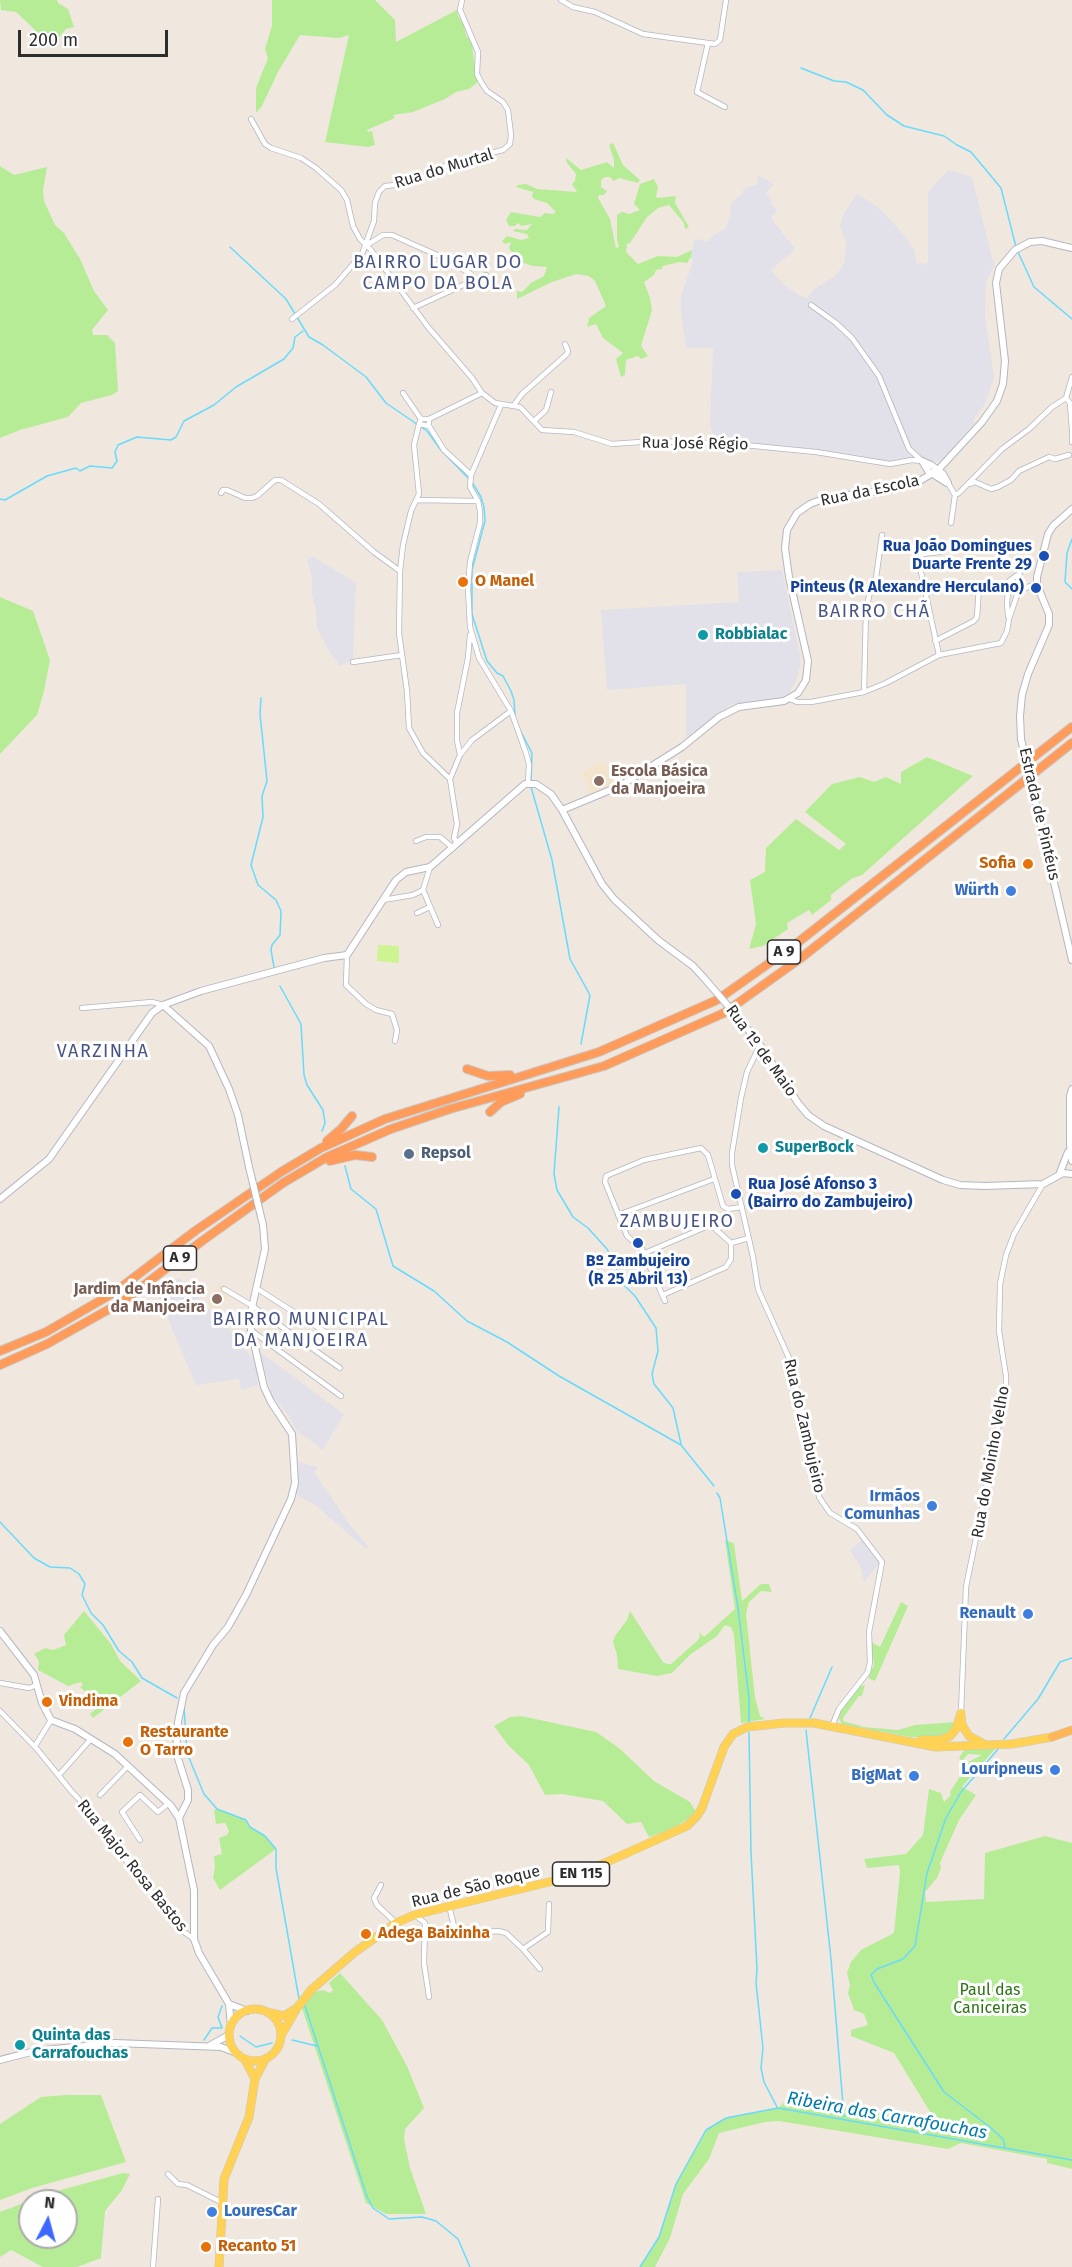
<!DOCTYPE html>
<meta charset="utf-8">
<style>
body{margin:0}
#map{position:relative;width:1072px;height:2267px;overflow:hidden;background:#f0e8df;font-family:"Fira Sans",sans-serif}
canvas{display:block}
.north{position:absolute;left:18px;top:2189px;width:60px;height:60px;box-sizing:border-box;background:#fff;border:2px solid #ababab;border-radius:50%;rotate:6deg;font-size:16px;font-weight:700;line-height:24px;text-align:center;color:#2d2d2d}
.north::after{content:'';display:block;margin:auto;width:21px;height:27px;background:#3d68ff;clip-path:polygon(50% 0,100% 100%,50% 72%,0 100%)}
.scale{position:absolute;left:18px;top:30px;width:150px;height:27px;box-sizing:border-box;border:3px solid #2d2d2d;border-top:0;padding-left:8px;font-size:18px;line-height:21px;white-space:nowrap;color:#2d2d2d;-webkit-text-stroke:4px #fff;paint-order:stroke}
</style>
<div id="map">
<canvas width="1072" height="2267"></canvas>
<div class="north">N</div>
<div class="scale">200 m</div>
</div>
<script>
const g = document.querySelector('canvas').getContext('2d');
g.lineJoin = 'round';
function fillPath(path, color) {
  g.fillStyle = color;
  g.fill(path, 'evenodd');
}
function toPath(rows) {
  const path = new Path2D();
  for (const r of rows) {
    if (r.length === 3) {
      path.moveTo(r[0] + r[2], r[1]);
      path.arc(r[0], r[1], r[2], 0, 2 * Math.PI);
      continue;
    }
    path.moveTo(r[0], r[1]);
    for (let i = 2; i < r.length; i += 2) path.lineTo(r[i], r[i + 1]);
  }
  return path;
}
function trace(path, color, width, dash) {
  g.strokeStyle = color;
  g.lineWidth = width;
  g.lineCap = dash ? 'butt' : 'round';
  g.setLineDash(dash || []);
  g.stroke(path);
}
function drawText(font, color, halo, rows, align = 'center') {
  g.font = font + ' "Fira Sans",sans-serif';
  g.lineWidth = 6;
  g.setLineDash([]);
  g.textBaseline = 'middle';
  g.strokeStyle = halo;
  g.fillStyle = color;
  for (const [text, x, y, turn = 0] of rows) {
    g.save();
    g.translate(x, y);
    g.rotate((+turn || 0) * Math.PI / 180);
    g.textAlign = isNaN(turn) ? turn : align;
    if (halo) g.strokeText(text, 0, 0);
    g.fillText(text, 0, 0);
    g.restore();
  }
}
fillPath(toPath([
 [948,170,972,177,993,261,995,263,986,283,985,317,994,377,985,404,973,420,975,422,942,460,935,462,890,462,785,446,719,441,712,432,710,424,713,348,686,348,681,313,681,295,693,262,691,257,694,241,701,239,707,242,714,235,725,229,730,216,731,204,737,197,742,195,744,188,757,185,758,175,771,182,773,185,766,193,772,199,771,204,777,210,771,218,795,249,771,270,782,283,800,296,807,298,813,290,836,275,844,264,846,242,840,227,843,215,857,194,878,207,905,236,914,249,917,264,922,263,924,265,928,263,928,192],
 [312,556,356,583,353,659,340,666,329,651,317,628,316,610,312,595,312,577,307,560],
 [782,570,800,655,800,666,796,681,789,693,781,697,730,705,686,738,686,684,607,690,601,610,739,602,737,572],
 [179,1278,235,1336,256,1363,258,1385,241,1390,239,1379,196,1385,157,1293],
 [260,1352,344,1414,323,1450,296,1430,289,1416,272,1396],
 [299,1462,318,1467,314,1472,350,1525,368,1546,366,1549,315,1505,297,1495],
 [862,1540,879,1563,864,1583,861,1568,850,1550]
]), '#e2e0e8');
fillPath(toPath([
 [606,762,615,784,590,794,582,772,592,766],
 [219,1284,222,1286,221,1289,229,1294,218,1310,207,1303]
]), '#f3e5cd');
fillPath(toPath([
 [0,0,57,0,58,3,68,9,74,27,66,29,52,46,16,12,1,10],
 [272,0,375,0,395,20,396,42,457,10,458,16,464,25,466,35,472,43,474,62,478,82,469,89,456,92,445,99,413,112,393,115,395,118,367,130,368,132,372,131,375,145,368,147,325,142,349,35,339,38,300,35,278,72,262,106,256,113,256,88,268,58,265,49,272,26],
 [613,143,623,165,640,180,638,183,619,178,614,181,610,177,605,177,601,180,601,187,607,191,604,195,599,195,598,198,610,219,616,248,619,247,617,240,617,215,622,212,629,214,640,210,634,204,640,184,654,179,658,187,656,196,657,198,676,196,675,203,689,227,685,229,684,223,669,205,658,208,647,217,630,243,627,244,626,252,638,264,658,256,677,257,692,250,691,257,687,263,679,262,663,266,662,269,656,270,654,275,644,282,650,298,652,310,641,346,648,356,641,359,638,356,626,360,625,375,621,377,616,359,623,353,603,338,596,324,587,327,589,318,606,306,595,281,589,276,576,274,552,282,517,299,517,291,522,292,531,283,544,276,547,267,533,266,517,261,509,248,511,242,505,244,502,241,507,236,521,240,529,238,527,234,513,231,515,229,527,230,532,224,521,226,518,223,515,226,509,226,506,220,511,212,540,217,545,213,553,214,556,212,547,203,534,199,532,196,533,192,516,187,518,185,526,184,537,189,577,192,572,184,575,181,576,174,567,163,566,158,581,170,607,162,614,168,614,160,609,145],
 [0,166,14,175,47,167,43,190,44,201,55,225,64,233,80,259,94,291,108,310,92,330,93,335,107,335,115,343,118,391,112,395,81,403,68,417,20,430,0,438],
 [0,597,33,611,50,660,44,691,37,715,0,754],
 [927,757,973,776,862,875,851,879,831,895,831,900,812,915,809,910,787,923,788,929,763,946,749,949,756,924,750,880,765,872,766,848,796,819,839,850,846,844,805,812,832,784,860,777,874,782,886,777,901,784,901,772],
 [725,1540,734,1543,742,1601,761,1584,769,1584,772,1592,761,1591,749,1602,746,1614,755,1697,760,1716,765,1719,741,1723,734,1635,731,1627,725,1625,717,1636,691,1654,672,1673,657,1676,618,1669,617,1655,613,1642,615,1636,627,1620,630,1611,663,1662,667,1664,671,1664,697,1641,700,1637,699,1632,704,1637,735,1609],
 [901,1602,908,1606,875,1681,870,1679,868,1677,874,1665,871,1642,880,1647],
 [84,1611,111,1644,120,1661,141,1681,93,1718,90,1714,96,1709,97,1702,80,1687,83,1685,81,1682,68,1686,38,1670,39,1661,34,1654,45,1648,53,1650,66,1645,64,1635],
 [865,1685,862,1696,859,1696,843,1718,843,1721,864,1727,898,1730,915,1725,956,1722,950,1733,936,1738,911,1737,842,1724,839,1719,841,1711,847,1700,859,1686],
 [521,1716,596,1732,619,1748,654,1781,690,1802,695,1810,695,1814,673,1829,649,1837,641,1822,627,1824,603,1801,562,1794,545,1795,529,1765,508,1745,494,1726,510,1717],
 [994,1748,995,1749,962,1787,976,1795,959,1820,940,1863,941,1868,937,1878,925,1892,926,1902,984,1899,985,1853,1045,1836,1072,1843,1072,2169,1047,2163,1047,2159,961,2143,948,2149,779,2121,765,2122,719,2133,709,2159,683,2194,670,2238,655,2267,640,2267,659,2237,676,2184,706,2130,726,2118,778,2108,787,2100,858,2109,924,2122,932,2115,894,2053,851,2036,851,2030,868,2025,864,2014,854,2010,848,1993,850,1985,847,1973,851,1962,861,1950,894,1933,900,1872,899,1865,867,1868,864,1859,906,1854,923,1835,929,1789,941,1793,944,1802,951,1795,950,1792,970,1761,982,1755,968,1754,962,1761,959,1758,964,1750],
 [217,1809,246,1820,250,1827,265,1836,276,1849,220,1890,213,1878,215,1867,214,1856,222,1854,219,1838,227,1835,229,1831,225,1823,216,1824,214,1810],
 [340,1973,382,2020,407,2066,424,2108,405,2129,404,2139,410,2168,426,2214,386,2214,366,2203,302,2008,315,1992,323,1990,330,1993,333,1990,329,1983],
 [66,2095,101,2095,126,2162,32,2188,0,2200,0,2124,41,2097],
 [123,2173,130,2174,122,2190,105,2211,101,2258,77,2267,43,2267,11,2250,0,2257,0,2212,50,2193],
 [30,2201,66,2201,66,2237,30,2237]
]), '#b7ec96');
fillPath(toPath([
 [378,945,399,946,399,963,377,961]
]), '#cef491');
trace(toPath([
 [801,68,834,81,846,82,863,90,887,115,904,126,944,136,957,145,971,152,1001,188,1016,247],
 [230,247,286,299,309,337,323,345,366,377,386,403,427,431,440,449,469,479],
 [1018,252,1034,287,1072,319],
 [472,482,481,497,484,507,485,521,472,570,472,614,487,661,497,673,503,676,511,691,514,700,515,715],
 [0,499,5,500,47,476,76,468,80,471,90,466,112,468,117,461,115,452,118,445,137,437,171,440,176,437,184,421,214,405,236,387,284,359,293,348,295,337,303,331],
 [1072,539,1067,553,1065,582,1072,589],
 [261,698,260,714,267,781,262,796,263,817,251,865,258,885,276,900,281,911,280,935,272,945,271,950,274,967],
 [520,730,532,753,531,782],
 [531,787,552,860,570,959,590,995,581,1044],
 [280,986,301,1024,304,1075,307,1085,323,1110,325,1123,322,1131],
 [559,1107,554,1174,557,1190,573,1217,588,1228,607,1249,625,1286,635,1296,656,1328,658,1351,652,1374,654,1384,673,1408,681,1444],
 [345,1166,351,1189,376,1209,393,1266,434,1291,467,1321,507,1342,559,1376,681,1445,714,1486],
 [717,1493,720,1498,738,1608,749,1698,749,1723],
 [0,1522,34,1558,50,1567,70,1568,79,1574,85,1584,82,1595,91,1613,103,1625,119,1651,132,1662,142,1678,177,1698],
 [184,1707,187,1753,204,1794,217,1809,246,1820,250,1827,265,1836,276,1849,276,1868,299,1999],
 [810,1718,832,1667],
 [806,1730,831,1959,844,2117],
 [749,1732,751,1852,757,1969,756,1983,763,2048,761,2068,764,2082,777,2107],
 [1004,1739,1038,1699,1060,1662,1072,1658],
 [999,1748,961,1792,946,1818,927,1873,915,1946,903,1959,877,1969,871,1975,875,1984,944,2092,991,2128,1003,2139,1005,2148],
 [305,2006,367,2197,373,2208,389,2219,422,2217,436,2221,458,2239,470,2267],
 [240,2036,256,2047,272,2043],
 [204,2040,212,2028,222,2028,218,2017,222,2006],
 [292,2040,317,2046],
 [640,2267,659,2237,676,2184,706,2130,726,2118,778,2108,1072,2160]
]), '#68dafc', 1.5);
const minor = toPath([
 [561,0,573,7,595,12,643,34,715,44,720,40,726,0],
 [708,43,697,92,725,107],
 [251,119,265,144,271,148,301,158,316,168,341,190,347,200,353,226,360,239,371,250,428,327,472,378,482,393,495,403,520,407,542,430,574,432,612,444,655,441,734,444,816,452,890,464,912,460,922,461],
 [367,245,383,235,392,235,437,255,471,274,472,281,413,308],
 [472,281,486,275],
 [811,305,836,323,852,338,879,376,909,449,922,461],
 [292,319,335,285,362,254,374,221,375,203,379,192,385,186,406,184,436,172,450,163,503,150,510,144,511,135,508,110,503,102,487,91,481,82,477,74,478,52,460,10,462,0],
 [403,393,421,419],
 [1066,398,1070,403,1072,430],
 [514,405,522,394,567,354,568,351,565,344],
 [429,419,429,426,419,424,421,419,429,419,482,393],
 [534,421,546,410,551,392],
 [419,424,414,445,419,494,411,511,403,545,400,571,399,633,407,691,409,728,423,753,450,779],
 [429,426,444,450,471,475,470,487,478,501,480,511,480,523,470,562,468,588,470,627,479,658,511,711,526,753,529,764,528,783],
 [1072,432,1072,442],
 [471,475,501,405],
 [948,483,955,495,959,493,1002,449,1029,429,1052,407,1066,398,1072,377],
 [970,484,975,482,991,489,998,487,1011,480,1019,471,1049,457,1055,459,1069,455],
 [221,493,223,490,227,490,245,498,252,498,257,496,275,480,281,480,319,504,374,552,400,571],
 [417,500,478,501],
 [951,523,955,495],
 [925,593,973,583,979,587,977,617,974,621,935,641],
 [1008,616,1007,603,1009,581,1020,573],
 [939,655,919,563,922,554,940,552],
 [353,662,402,655],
 [864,692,866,610,870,592,876,578,882,535],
 [790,699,797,702,811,702,864,692,886,683,939,655,1001,643,1007,631,1009,619,1018,592,1030,586,1037,585],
 [460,755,472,740,511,711],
 [416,841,426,837,440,837,453,848],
 [457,843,454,838,457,824,450,779,460,755,457,740,457,713,468,658,470,635],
 [430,867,423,890,438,925],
 [383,900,413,895,423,890],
 [417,913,430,907],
 [347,955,346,985,366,1004,376,1010,392,1014,397,1030,395,1041],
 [82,1008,152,1002,163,1005],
 [760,1045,747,1072,741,1098,732,1153,732,1165,753,1257,758,1289,789,1358,815,1466,819,1497,830,1513,857,1529,882,1562,869,1632,870,1662,868,1672,839,1709,832,1726],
 [618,1215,714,1179],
 [645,1253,708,1226,712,1226,731,1243],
 [256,1288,344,1344,348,1338],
 [224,1289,251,1305,340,1368],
 [663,1295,726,1267,731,1259,731,1243,749,1238],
 [665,1301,642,1249,627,1236,605,1182,606,1176,644,1160,701,1148,708,1155,723,1206,728,1209,742,1207],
 [252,1331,341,1396],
 [0,1683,29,1688,37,1685],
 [0,1711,37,1749,72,1792,102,1823,121,1854,143,1882,184,1932,194,1939],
 [961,1713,966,1587,1006,1390,1006,1376,999,1331,1000,1284,1006,1255,1014,1234,1043,1184],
 [35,1746,51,1720],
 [59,1775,90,1740],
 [100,1795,128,1766],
 [140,1840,122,1812,140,1795,158,1812,169,1803],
 [381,1885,374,1898,377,1905,396,1923],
 [449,1906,455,1930,459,1935,498,1931,506,1933,523,1949,540,1969],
 [416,1916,425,1923,424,1963,429,1997],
 [523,1949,548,1932,549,1904],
 [168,2174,178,2184,187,2185,221,2202],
 [153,2267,158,2199]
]);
const tertiary = toPath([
 [922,461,931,465,943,474,948,483],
 [922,461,928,471,947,483],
 [1021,739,1020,716,1022,695,1028,674,1049,625,1049,614,1037,585,1037,577,1048,534,1053,526,1072,509],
 [1035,800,1072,960],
 [562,810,620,786,682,747,719,717,739,707,784,701,798,693,806,680,808,661,789,577,785,548,787,530,797,513,810,504,826,498,894,489,916,483,938,470,982,422,997,401,1003,384,1005,361,996,283,999,269,1015,250,1030,242,1042,241,1072,248],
 [163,1005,209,1046,229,1089,238,1115,249,1167],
 [742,1022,760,1045,798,1103,808,1115,824,1126,943,1180,960,1185,985,1186,1043,1184,1063,1173,1072,1174],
 [1072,1089,1070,1096,1070,1145,1072,1161],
 [1059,1175,1068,1152],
 [0,1199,49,1159,152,1013,163,1005,201,991,324,958,347,955,396,880,406,872,430,867,437,861,525,784,536,784,551,794,562,810,602,884,614,899,658,940,693,966,704,978],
 [0,1631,34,1675,42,1703,51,1720,75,1729,115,1754,171,1806,179,1818,194,1890,194,1939,199,1953,229,2004,231,2026],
 [179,1818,188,1800,188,1790,176,1752,178,1722,184,1693,213,1645,228,1627,246,1595,291,1499,295,1483,292,1434,271,1402,264,1387,249,1321,265,1249,263,1225],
 [229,2004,247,2011],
 [209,2046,229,2035],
 [0,2060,35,2051,115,2043,221,2047,234,2052]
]);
const primary = toPath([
 [961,1716,962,1725,969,1736,984,1744],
 [921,1740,939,1740,949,1737,956,1729,961,1713],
 [255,2035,26],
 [271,2013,284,2016,295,2009],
 [282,2034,297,2008,311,1990,355,1952,396,1923,414,1915,438,1909,578,1875,687,1826,697,1816,702,1808,724,1747,733,1734,747,1727,784,1723,814,1723,936,1747,1012,1744,1052,1737],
 [245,2060,255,2079],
 [219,2267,224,2179,249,2117,255,2079,265,2060]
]);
const trunk = toPath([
 [1052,1737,1072,1730]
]);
const motorway = toPath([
 [467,1069,488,1076,510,1075],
 [490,1112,501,1102,520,1094],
 [327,1141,341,1129,352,1116],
 [330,1161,355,1155,372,1157],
 [0,1351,46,1332,115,1292,195,1231,281,1172,321,1148,385,1119,599,1052,717,1000,792,947,1072,727],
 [0,1365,47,1344,122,1302,202,1241,283,1183,327,1157,391,1129,450,1109,604,1066,724,1013,801,958,1072,743]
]);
trace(minor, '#b3b6c2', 6);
trace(tertiary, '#b3b6c2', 8);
trace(primary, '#c8c8c8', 9);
trace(trunk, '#c8c8c8', 9);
trace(motorway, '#c8c8c8', 10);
trace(minor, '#fff', 4.5);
trace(tertiary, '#fff', 6);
trace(primary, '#ffd155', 8);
trace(trunk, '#ffb658', 8);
trace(motorway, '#ff9b5b', 8);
const tertiaryBridge = toPath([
 [1021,739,1035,800],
 [704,978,742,1022],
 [249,1167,263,1225]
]);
trace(tertiaryBridge, '#b3b6c2', 8, []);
trace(tertiaryBridge, '#fff', 6);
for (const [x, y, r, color] of [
 [1044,556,6,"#1a4fb4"],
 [463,582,6,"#e8710a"],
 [1036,588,6,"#1a4fb4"],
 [703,635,6,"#0f9aa8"],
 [599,781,6,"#8d6e63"],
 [1028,864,6,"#e8710a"],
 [1011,891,6,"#3f7fe0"],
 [763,1148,6,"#0f9aa8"],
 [409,1154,6,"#5c6f8a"],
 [736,1194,6,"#1a4fb4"],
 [638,1243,6,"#1a4fb4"],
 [217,1299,6,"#8d6e63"],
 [932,1506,6,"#3f7fe0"],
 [1028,1614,6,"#3f7fe0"],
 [47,1702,6,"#e8710a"],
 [128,1742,6,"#e8710a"],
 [1055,1770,6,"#3f7fe0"],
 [914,1776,6,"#3f7fe0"],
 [366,1934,6,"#e8710a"],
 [20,2045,6,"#0f9aa8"],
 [212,2212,6,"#3f7fe0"],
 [206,2247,6,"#e8710a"]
]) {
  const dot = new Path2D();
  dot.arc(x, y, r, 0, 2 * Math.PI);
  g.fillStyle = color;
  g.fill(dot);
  trace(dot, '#fff', 2);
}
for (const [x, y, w] of [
 [784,952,33],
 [180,1258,33],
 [581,1874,57]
]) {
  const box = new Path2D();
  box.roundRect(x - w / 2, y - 12, w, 24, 4.5);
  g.fillStyle = '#fff';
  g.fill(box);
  trace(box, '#2d2d2d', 1.5);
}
drawText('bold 15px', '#2d2d2d', null, [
 ["A 9",784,952],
 ["A 9",180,1258],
 ["EN 115",581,1874]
]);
drawText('16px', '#2d2d2d', '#fff', [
 ["Rua do Murtal",444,169,-17],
 ["Rua José Régio",695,444,1],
 ["Rua da Escola",870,491,-12],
 ["Estrada de Pintéus",1039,814,77],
 ["Rua 1º de Maio",761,1051,54],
 ["Rua do Zambujeiro",804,1426,77],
 ["Rua do Moinho Velho",991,1462,-80],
 ["Rua Major Rosa Bastos",132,1866,51],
 ["Rua de São Roque",476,1887,-14]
]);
drawText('bold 16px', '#164399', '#fff', [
 ["Rua João Domingues",1032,547],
 ["Duarte Frente 29",1032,565],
 ["Pinteus (R Alexandre Herculano)",1024,588],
 ["Rua José Afonso 3",748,1185,"left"],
 ["(Bairro do Zambujeiro)",748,1203,"left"],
 ["Bº Zambujeiro",638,1262,"center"],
 ["(R 25 Abril 13)",638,1280,"center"]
], 'right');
drawText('bold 16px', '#c56008', '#fff', [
 ["O Manel",475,582],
 ["Sofia",1016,864,"right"],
 ["Vindima",59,1702],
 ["Restaurante",140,1733],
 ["O Tarro",140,1751],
 ["Adega Baixinha",378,1934],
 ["Recanto 51",218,2247]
], 'left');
drawText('bold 16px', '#0d838f', '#fff', [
 ["Robbialac",715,635],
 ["SuperBock",775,1148],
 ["Quinta das",32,2036],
 ["Carrafouchas",32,2054]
], 'left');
drawText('bold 16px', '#785e54', '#fff', [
 ["Escola Básica",611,772],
 ["da Manjoeira",611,790],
 ["Jardim de Infância",205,1290,"right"],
 ["da Manjoeira",205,1308,"right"]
], 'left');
drawText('bold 16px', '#366cbe', '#fff', [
 ["Würth",999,891],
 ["Irmãos",920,1497],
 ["Comunhas",920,1515],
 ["Renault",1016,1614],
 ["Louripneus",1043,1770],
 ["BigMat",902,1776],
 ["LouresCar",224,2212,"left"]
], 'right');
drawText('bold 16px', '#4e5e75', '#fff', [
 ["Repsol",421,1154]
], 'left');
drawText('16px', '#2b7513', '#fff', [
 ["Paul das",990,1991],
 ["Caniceiras",990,2009]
]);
g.letterSpacing = '1.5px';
drawText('18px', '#485584', '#fff', [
 ["BAIRRO LUGAR DO",438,263],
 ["CAMPO DA BOLA",438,284],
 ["BAIRRO CHÃ",874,612],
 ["VARZINHA",103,1052],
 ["ZAMBUJEIRO",677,1222],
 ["BAIRRO MUNICIPAL",301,1320],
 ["DA MANJOEIRA",301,1341]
]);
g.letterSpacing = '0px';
drawText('italic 18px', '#0079af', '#fff', [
 ["Ribeira das Carrafouchas",887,2116,10]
]);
</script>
